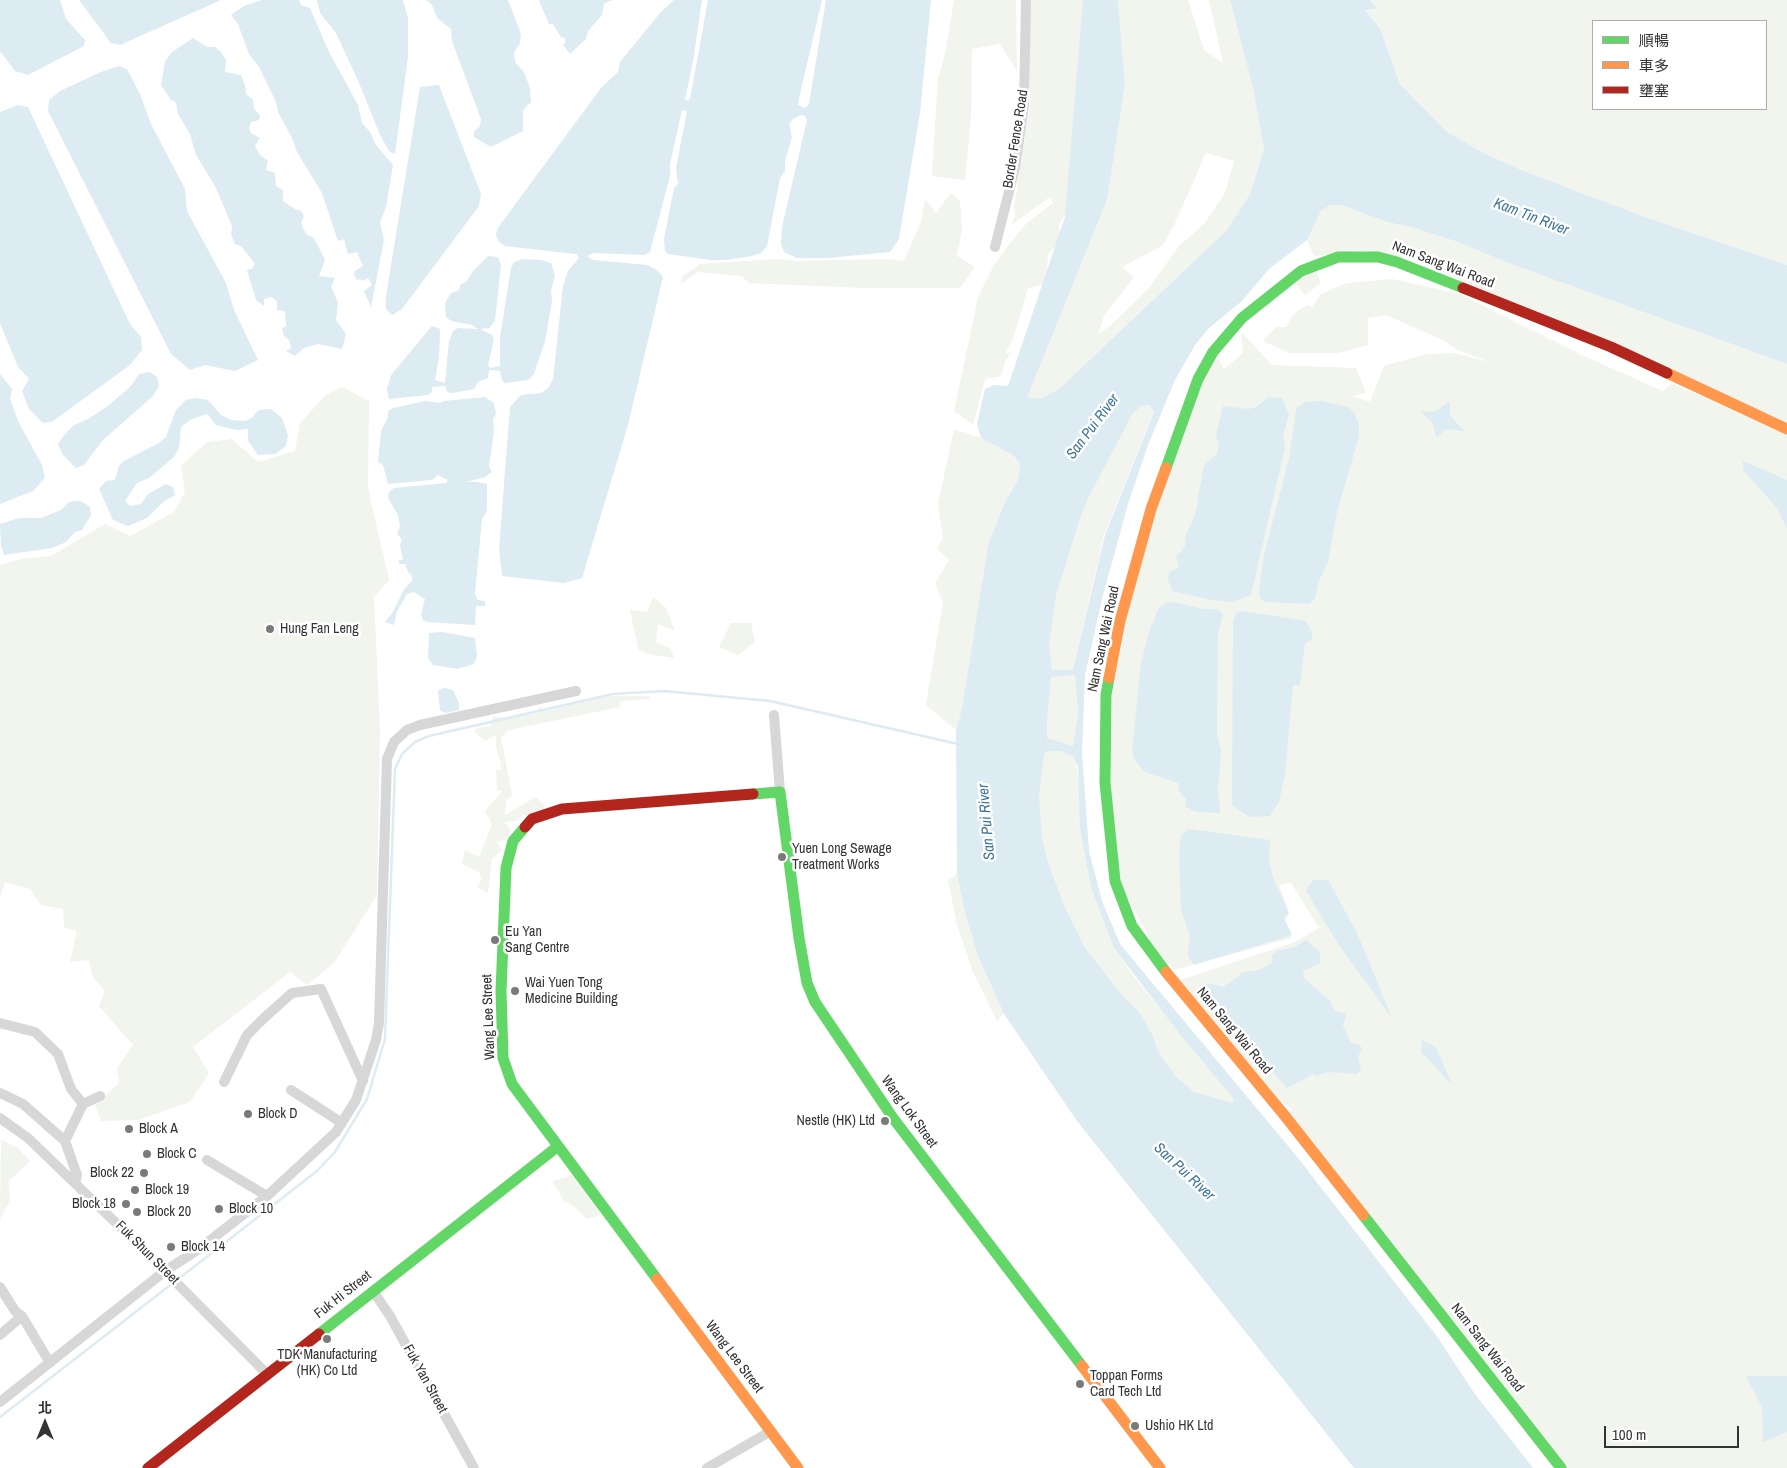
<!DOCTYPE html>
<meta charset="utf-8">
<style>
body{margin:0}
#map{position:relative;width:1787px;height:1468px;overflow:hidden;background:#fff;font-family:"Archivo Narrow","Noto Sans TC",sans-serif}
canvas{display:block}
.legend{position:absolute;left:1592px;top:20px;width:175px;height:90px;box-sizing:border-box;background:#fff;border:1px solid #adadad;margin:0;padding:6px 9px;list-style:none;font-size:15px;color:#333}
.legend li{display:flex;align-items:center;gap:10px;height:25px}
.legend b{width:25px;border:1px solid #adadad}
.north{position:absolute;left:20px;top:1398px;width:50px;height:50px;-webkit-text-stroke:4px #fff;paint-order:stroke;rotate:0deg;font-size:14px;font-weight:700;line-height:20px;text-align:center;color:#333}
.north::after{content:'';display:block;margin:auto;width:18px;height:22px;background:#333;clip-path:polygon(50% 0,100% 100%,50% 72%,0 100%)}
.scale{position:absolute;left:1604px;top:1426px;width:135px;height:22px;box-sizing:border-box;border:2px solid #333;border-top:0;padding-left:6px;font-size:15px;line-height:18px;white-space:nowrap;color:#333;-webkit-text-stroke:4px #fff;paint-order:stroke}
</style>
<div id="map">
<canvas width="1787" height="1468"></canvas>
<ul class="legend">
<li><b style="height:6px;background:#63d668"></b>順暢</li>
<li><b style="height:6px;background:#ff974d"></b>車多</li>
<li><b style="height:6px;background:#b3261e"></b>壅塞</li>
</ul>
<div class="north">北</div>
<div class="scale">100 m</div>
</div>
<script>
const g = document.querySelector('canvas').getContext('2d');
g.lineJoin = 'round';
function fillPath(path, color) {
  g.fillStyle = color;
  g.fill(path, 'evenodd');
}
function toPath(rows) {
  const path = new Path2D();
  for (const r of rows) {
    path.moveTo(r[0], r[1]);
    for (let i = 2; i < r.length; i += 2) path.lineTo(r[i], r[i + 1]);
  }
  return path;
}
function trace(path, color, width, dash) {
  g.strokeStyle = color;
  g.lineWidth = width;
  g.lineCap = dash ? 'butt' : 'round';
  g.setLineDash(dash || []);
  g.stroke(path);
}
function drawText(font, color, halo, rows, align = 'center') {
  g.font = font + ' "Archivo Narrow",sans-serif';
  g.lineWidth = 5;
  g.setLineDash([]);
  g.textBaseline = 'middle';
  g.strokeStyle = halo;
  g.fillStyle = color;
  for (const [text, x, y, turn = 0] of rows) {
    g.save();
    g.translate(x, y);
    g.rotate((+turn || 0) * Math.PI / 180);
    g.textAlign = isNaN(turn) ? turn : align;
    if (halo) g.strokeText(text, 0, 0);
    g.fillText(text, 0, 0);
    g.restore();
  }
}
fillPath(toPath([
 [954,0,1016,0,1017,71,1000,44,972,49,971,116,965,180,932,176,938,79,946,50],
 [1030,0,1083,0,1087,22,1072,203,1058,226,1064,238,1048,254,1046,284,1028,288,1014,336,1005,354,1011,352,1005,362,1001,376,985,379,973,425,954,411,978,297,994,265,1007,247,1026,224,1053,203,1050,197,1011,225,1015,216,1014,206,1030,106],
 [1118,0,1188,0,1204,50,1223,63,1209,0,1230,0,1253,88,1264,149,1250,194,1227,230,1059,389,1040,399,1026,397,1107,200,1125,85],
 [1206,153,1234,161,1225,193,1205,223,1179,246,1149,288,1110,326,1098,334,1104,316,1134,277,1122,267,1162,246,1175,223],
 [1370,0,1787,0,1787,265,1645,217,1521,170,1482,152,1446,131,1400,84,1380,30,1365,10,1378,9],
 [1593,21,1766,21,1766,109,1593,109],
 [951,193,960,201,962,229,957,256,975,267,960,288,862,288,749,283,741,276,698,272,680,284,683,276,700,264,776,259,798,261,888,259,904,261,921,222,925,199,936,213],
 [1330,205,1341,205,1387,222,1411,227,1455,241,1511,264,1787,364,1787,422,1410,258,1363,251,1314,256,1307,240,1321,211],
 [1315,269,1321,283,1305,295,1294,282],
 [1392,279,1460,294,1586,357,1663,391,1672,383,1787,435,1787,1468,1561,1468,1464,1336,1458,1324,1446,1326,1285,1116,1292,1109,1272,1094,1178,981,1295,942,1319,928,1291,883,1279,885,1289,913,1285,920,1291,938,1174,970,1154,946,1124,891,1110,847,1113,684,1125,634,1115,632,1200,383,1218,358,1224,369,1243,353,1241,332,1272,365,1356,368,1366,393,1352,396,1370,402,1384,366,1426,354,1453,353,1490,362,1458,350,1443,340,1386,315,1368,318,1368,345,1338,353,1290,353,1263,341,1276,327,1286,327,1292,316,1300,309,1308,305,1312,307,1321,294,1347,283],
 [342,387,369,401,368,488,389,580,374,597,380,730,377,895,334,963,307,985,290,972,193,1047,209,1073,190,1102,138,1120,101,1121,95,1105,119,1083,117,1068,133,1045,99,1006,105,991,92,976,89,960,70,962,77,931,64,927,63,909,41,905,30,889,5,882,0,899,0,565,22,559,51,556,105,524,130,536,174,512,185,492,181,466,207,442,232,439,258,462,295,451,300,423,326,395],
 [1150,405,1154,411,1104,535,1073,670,1052,670,1051,677,1075,675,1078,713,1073,746,1062,743,1045,752,1060,751,1073,756,1075,760,1080,789,1080,829,1091,888,1114,948,1135,978,1227,1090,1235,1099,1232,1103,1294,1153,1438,1338,1474,1393,1533,1468,1074,1029,1007,748,1053,557,1133,413,1141,406],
 [954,429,981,438,1013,455,1019,462,1020,469,1017,482,1005,502,988,545,962,708,956,730,926,705,943,602,935,584,949,560,937,548,943,538,938,504],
 [653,597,666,608,675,631,658,624,656,642,671,649,674,658,648,654,638,649,630,610,647,612],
 [731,623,751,623,755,642,738,655,719,647],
 [597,696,650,696,649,699,620,701,620,707,509,730,501,737,512,795,506,801,505,815,536,797,544,805,544,823,523,815,518,821,504,822,511,830,508,839,496,842,502,850,492,859,488,893,477,887,482,879,479,872,462,864,465,850,479,857,492,824,485,811,502,791,497,790,496,770,501,770,501,764,496,747,496,735,485,741,474,731,477,728,491,726,493,716,506,718,535,714,540,707,546,711,580,703],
 [957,874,965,913,978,956,1004,1014,997,1021,973,972,957,925,948,880],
 [1,1140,18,1148,30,1161,9,1181,10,1201,0,1219],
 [585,1172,599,1193,600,1215,587,1219,573,1205,564,1201,552,1181]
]), '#f1f5ed');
fillPath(toPath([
 [0,0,60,0,66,19,85,40,84,46,28,75,15,71,0,51],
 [79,0,221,0,120,45,111,43],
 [262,0,299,0,301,5,310,8,328,50,358,105,362,123,370,132,376,145,393,165,386,207,380,222,384,240,371,307,364,291,372,285,368,278,362,281,360,279,357,280,354,275,355,271,363,266,357,252,348,254,344,239,338,241,322,193,297,152,292,138,278,112,276,102,259,67,249,54,238,24,231,15,244,6],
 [317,0,403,0,408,18,408,57,395,154,389,151,380,135,359,83,336,33,320,13],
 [426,0,508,0,521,34,520,43,514,52,515,62,524,72,530,88,531,102,523,110,523,131,491,147,474,137,474,131,480,126,481,119,452,41,451,29,437,18,432,5],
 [541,0,613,0,604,3,602,15,588,31,586,39,570,54,563,45,565,43,565,38,561,37,553,24,549,24,539,1],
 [674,0,702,0,693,62,685,99,687,101,690,99,708,0,822,0,799,98,798,105,805,108,809,104,826,0,931,0,920,113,899,239,890,252,828,258,797,258,784,252,781,244,782,227,807,120,805,116,801,115,793,119,789,124,792,137,785,161,785,171,780,178,767,246,761,253,752,256,725,260,711,260,668,254,665,251,664,239,674,188,678,184,676,168,687,111,682,110,670,164,670,176,650,252,644,255,593,253,587,256,593,260,647,265,657,270,663,277,628,425,582,578,564,583,502,576,499,549,510,407,521,395,541,393,548,388,553,379,563,286,568,271,579,258,577,254,566,253,505,246,499,242,496,235,497,229,601,88,618,72,620,62,660,13],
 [1083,0,1118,0,1125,85,1107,200,1027,397,1040,399,1059,389,1227,230,1250,194,1264,149,1253,88,1230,0,1370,0,1378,9,1365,10,1380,29,1400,84,1446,131,1482,152,1521,170,1645,217,1787,265,1787,364,1511,264,1455,241,1411,227,1387,222,1341,205,1330,205,1321,211,1307,240,1269,269,1242,301,1209,328,1195,345,1175,380,1148,445,1128,504,1102,599,1085,675,1082,753,1089,851,1102,901,1120,944,1294,1153,1438,1338,1474,1393,1533,1468,1354,1468,1077,1121,1004,1014,978,956,965,913,957,874,956,730,962,708,988,545,1005,502,1017,482,1020,469,1019,462,1013,455,981,438,977,424,985,389,994,385,1008,386,1065,217],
 [1150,405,1154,412,1105,535,1073,670,1052,670,1049,645,1056,595,1080,518,1088,498,1133,413,1141,406],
 [1075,675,1078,713,1073,746,1047,738,1047,719,1051,677],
 [1060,751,1073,756,1078,767,1080,829,1091,888,1114,948,1179,1033,1234,1099,1232,1103,1194,1092,1176,1077,1158,1052,1153,1036,1139,1012,1120,993,1085,948,1063,903,1047,860,1042,838,1039,795,1043,762,1045,752],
 [193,38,207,47,215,47,221,52,226,60,225,72,241,75,245,85,246,94,253,100,254,109,260,115,259,120,251,122,249,128,251,133,260,138,255,146,260,155,268,161,266,170,275,173,276,186,283,190,283,201,295,209,301,211,304,216,301,223,306,234,314,238,325,260,319,276,335,278,331,286,338,303,336,320,346,334,342,349,318,344,304,348,295,356,286,351,291,348,289,340,284,336,282,329,286,326,285,311,277,310,277,301,271,297,264,299,264,306,256,300,247,270,252,269,255,264,241,246,235,244,231,234,232,226,215,186,196,155,190,134,178,114,176,102,171,100,161,85,165,61,172,52],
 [119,66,127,69,140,94,151,124,185,189,187,211,226,283,234,310,258,360,235,371,205,365,190,370,171,354,48,111,49,100,60,91,101,72],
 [439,85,481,194,479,206,402,309,392,315,386,309,386,296,420,87],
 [18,105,28,107,130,324,141,337,142,350,130,365,53,421,43,423,29,409,22,391,29,379,18,367,0,323,0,112],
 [488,256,498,257,501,265,495,321,489,328,480,329,492,335,494,339,488,365,490,368,500,366,500,337,511,268,514,262,522,259,541,260,551,263,555,275,551,291,552,302,545,341,534,374,528,380,505,383,502,380,500,371,489,370,488,378,478,382,474,389,453,393,447,392,445,386,432,387,432,392,428,395,389,399,387,389,391,375,432,326,440,329,440,334,439,357,435,380,445,383,449,341,453,331,458,328,478,329,472,325,451,321,446,317,445,303,451,293,459,290,460,285,467,281,473,271],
 [150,372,157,377,159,386,153,396,103,440,84,465,76,468,63,455,58,444,65,434,74,425,88,419,108,406,131,386,139,374],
 [0,374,12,389,10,398,18,421,42,465,45,478,33,491,0,504],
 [485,397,494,403,496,414,493,419,494,431,489,467,492,472,485,477,467,482,478,482,487,484,487,511,482,519,475,594,478,600,485,601,485,606,476,606,475,625,427,622,423,620,421,614,425,599,414,592,407,594,397,611,394,625,385,622,393,612,404,589,412,581,412,575,408,572,405,564,400,564,398,561,403,559,400,546,402,539,397,534,400,526,398,515,388,498,389,492,394,488,446,483,448,480,438,475,432,480,388,484,383,465,378,462,381,431,388,417,388,411,393,408,425,401,440,403,444,401],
 [1269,397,1282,398,1289,414,1283,435,1285,447,1251,595,1231,602,1212,600,1172,591,1168,579,1169,572,1179,567,1176,557,1185,546,1186,534,1195,515,1204,465,1217,454,1219,445,1216,435,1223,406,1249,409,1256,407],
 [195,398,208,400,221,415,231,420,245,421,252,418,258,410,271,409,282,418,288,435,286,446,275,454,258,455,248,441,248,429,237,430,216,425,207,414,192,419,181,427,179,448,174,457,149,478,137,483,125,501,130,506,141,504,148,494,166,484,173,487,175,495,164,501,147,518,128,526,113,520,99,489,106,481,115,480,119,466,124,461,159,443,166,437,176,410,186,400],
 [1322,401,1348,407,1354,412,1359,425,1359,436,1337,512,1328,562,1319,581,1315,599,1309,604,1265,602,1260,598,1259,590,1264,555,1289,459,1296,410,1297,406,1301,406,1304,402],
 [1450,401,1450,415,1464,431,1447,429,1436,437,1433,423,1421,412,1436,411],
 [1743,461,1787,480,1787,529,1777,508,1743,470],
 [75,501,81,501,90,507,91,515,82,530,75,532,66,542,52,548,4,555,1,546,0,524,19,518,41,518,61,510,69,502],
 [1175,602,1202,609,1217,609,1223,614,1218,634,1217,717,1217,734,1221,750,1218,790,1220,813,1196,812,1185,806,1186,799,1179,791,1178,783,1145,772,1134,759,1132,750,1141,663,1150,629,1159,608,1165,603],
 [1242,611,1306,621,1312,632,1312,639,1305,643,1300,685,1293,685,1285,774,1279,802,1270,816,1249,817,1232,805,1233,622,1236,612],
 [442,632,475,638,477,656,474,664,457,669,433,665,428,658,429,633],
 [445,688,453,690,459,703,459,710,445,713,440,710,438,690],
 [1189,829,1270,840,1269,860,1273,878,1289,913,1284,918,1292,935,1194,965,1188,956,1190,936,1181,910,1179,854,1181,836],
 [1313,880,1328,880,1357,933,1392,1018,1339,945,1306,891],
 [1306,940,1320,952,1320,963,1303,971,1304,978,1330,1001,1335,1011,1346,1014,1343,1026,1351,1043,1358,1044,1362,1048,1358,1057,1361,1070,1357,1074,1327,1072,1317,1076,1313,1074,1287,1088,1204,994,1201,987,1208,983,1223,987,1244,972,1260,970,1273,962,1272,955,1276,951,1295,947],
 [1422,1040,1436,1047,1452,1085,1421,1051],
 [1746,1376,1787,1376,1787,1432,1763,1442,1762,1407]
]), '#ddebf3');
trace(toPath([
 [177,1280,317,1171,335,1152,367,1099,385,1039,395,769,402,754,415,742,429,736,613,694,664,691,770,701,958,744],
 [0,1417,173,1283]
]), '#ddebf3', 2.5);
trace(toPath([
 [995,247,1015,168,1024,106,1026,0],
 [774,715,780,792],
 [0,1023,35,1032,58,1054,71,1089,83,1104],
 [224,1082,247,1035,264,1018,292,993,321,989,363,1081],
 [291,1090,342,1123],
 [0,1093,23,1104,65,1141],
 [0,1118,28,1138,142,1248,267,1374],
 [207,1160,267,1196],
 [75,1183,77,1175,65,1141,83,1104,100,1096],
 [0,1287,15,1311,22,1316,50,1363],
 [373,1291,390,1316,474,1468],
 [0,1335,22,1316],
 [0,1402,165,1271,199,1249,267,1196,336,1132,356,1100,376,1040,379,1023,387,759,394,742,407,730,420,725,576,691],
 [707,1468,771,1431]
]), '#d7d7d7', 10);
trace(toPath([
 [1166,468,1198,379,1213,352,1242,318,1301,271,1338,257,1378,257,1397,262,1463,288],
 [1109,678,1106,695,1105,783,1115,881,1132,926,1166,972],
 [753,794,780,792,799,938,807,983,815,1002,893,1118,1082,1366],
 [525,827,513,841,506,868,501,991,503,1058,512,1084,657,1279],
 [1363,1215,1561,1468],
 [319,1334,557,1147]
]), '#63d668', 11);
trace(toPath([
 [1667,373,1787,429],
 [1109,678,1120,621,1151,509,1166,468],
 [1166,972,1285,1116,1363,1215],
 [657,1279,798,1468],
 [1082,1366,1160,1468]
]), '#ff974d', 11);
trace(toPath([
 [1463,288,1611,347,1667,373],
 [525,827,532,819,562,809,753,794],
 [148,1468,319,1334]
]), '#b3261e', 11);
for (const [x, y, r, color] of [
 [270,629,5,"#7a7a7a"],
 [782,857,5,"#7a7a7a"],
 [495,940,5,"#7a7a7a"],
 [515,991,5,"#7a7a7a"],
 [248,1114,5,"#7a7a7a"],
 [885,1121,5,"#7a7a7a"],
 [129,1129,5,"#7a7a7a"],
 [147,1154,5,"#7a7a7a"],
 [144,1173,5,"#7a7a7a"],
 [135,1190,5,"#7a7a7a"],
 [126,1204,5,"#7a7a7a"],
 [219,1209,5,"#7a7a7a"],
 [137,1212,5,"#7a7a7a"],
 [171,1247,5,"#7a7a7a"],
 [327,1339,5,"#7a7a7a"],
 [1080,1384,5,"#7a7a7a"],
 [1135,1426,5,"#7a7a7a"]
]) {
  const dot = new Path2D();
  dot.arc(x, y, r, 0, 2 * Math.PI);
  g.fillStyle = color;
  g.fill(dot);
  trace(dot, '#fff', 2);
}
drawText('14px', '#333', '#fff', [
 ["Border Fence Road",1016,139,-81],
 ["Nam Sang Wai Road",1443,265,21],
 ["Nam Sang Wai Road",1104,639,-78],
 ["Wang Lee Street",489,1017,-92],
 ["Nam Sang Wai Road",1234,1031,50],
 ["Wang Lok Street",909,1112,54],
 ["Fuk Shun Street",147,1253,45],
 ["Fuk Hi Street",343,1295,-38],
 ["Nam Sang Wai Road",1487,1348,52],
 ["Wang Lee Street",734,1357,53],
 ["Fuk Yan Street",425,1379,61]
]);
drawText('14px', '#333', '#fff', [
 ["Hung Fan Leng",280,629],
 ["Yuen Long Sewage",792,849],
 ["Treatment Works",792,865],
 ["Eu Yan",505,932],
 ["Sang Centre",505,948],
 ["Wai Yuen Tong",525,983],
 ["Medicine Building",525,999],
 ["Block D",258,1114],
 ["Nestle (HK) Ltd",875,1121,"right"],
 ["Block A",139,1129],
 ["Block C",157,1154],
 ["Block 22",134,1173,"right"],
 ["Block 19",145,1190],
 ["Block 18",116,1204,"right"],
 ["Block 10",229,1209],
 ["Block 20",147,1212],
 ["Block 14",181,1247],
 ["TDK Manufacturing",327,1355,"center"],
 ["(HK) Co Ltd",327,1371,"center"],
 ["Toppan Forms",1090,1376],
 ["Card Tech Ltd",1090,1392],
 ["Ushio HK Ltd",1145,1426]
], 'left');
drawText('italic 15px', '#3f7597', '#fff', [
 ["Kam Tin River",1531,217,21],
 ["San Pui River",1093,427,-53],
 ["San Pui River",987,822,-95],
 ["San Pui River",1184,1172,43]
]);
</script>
